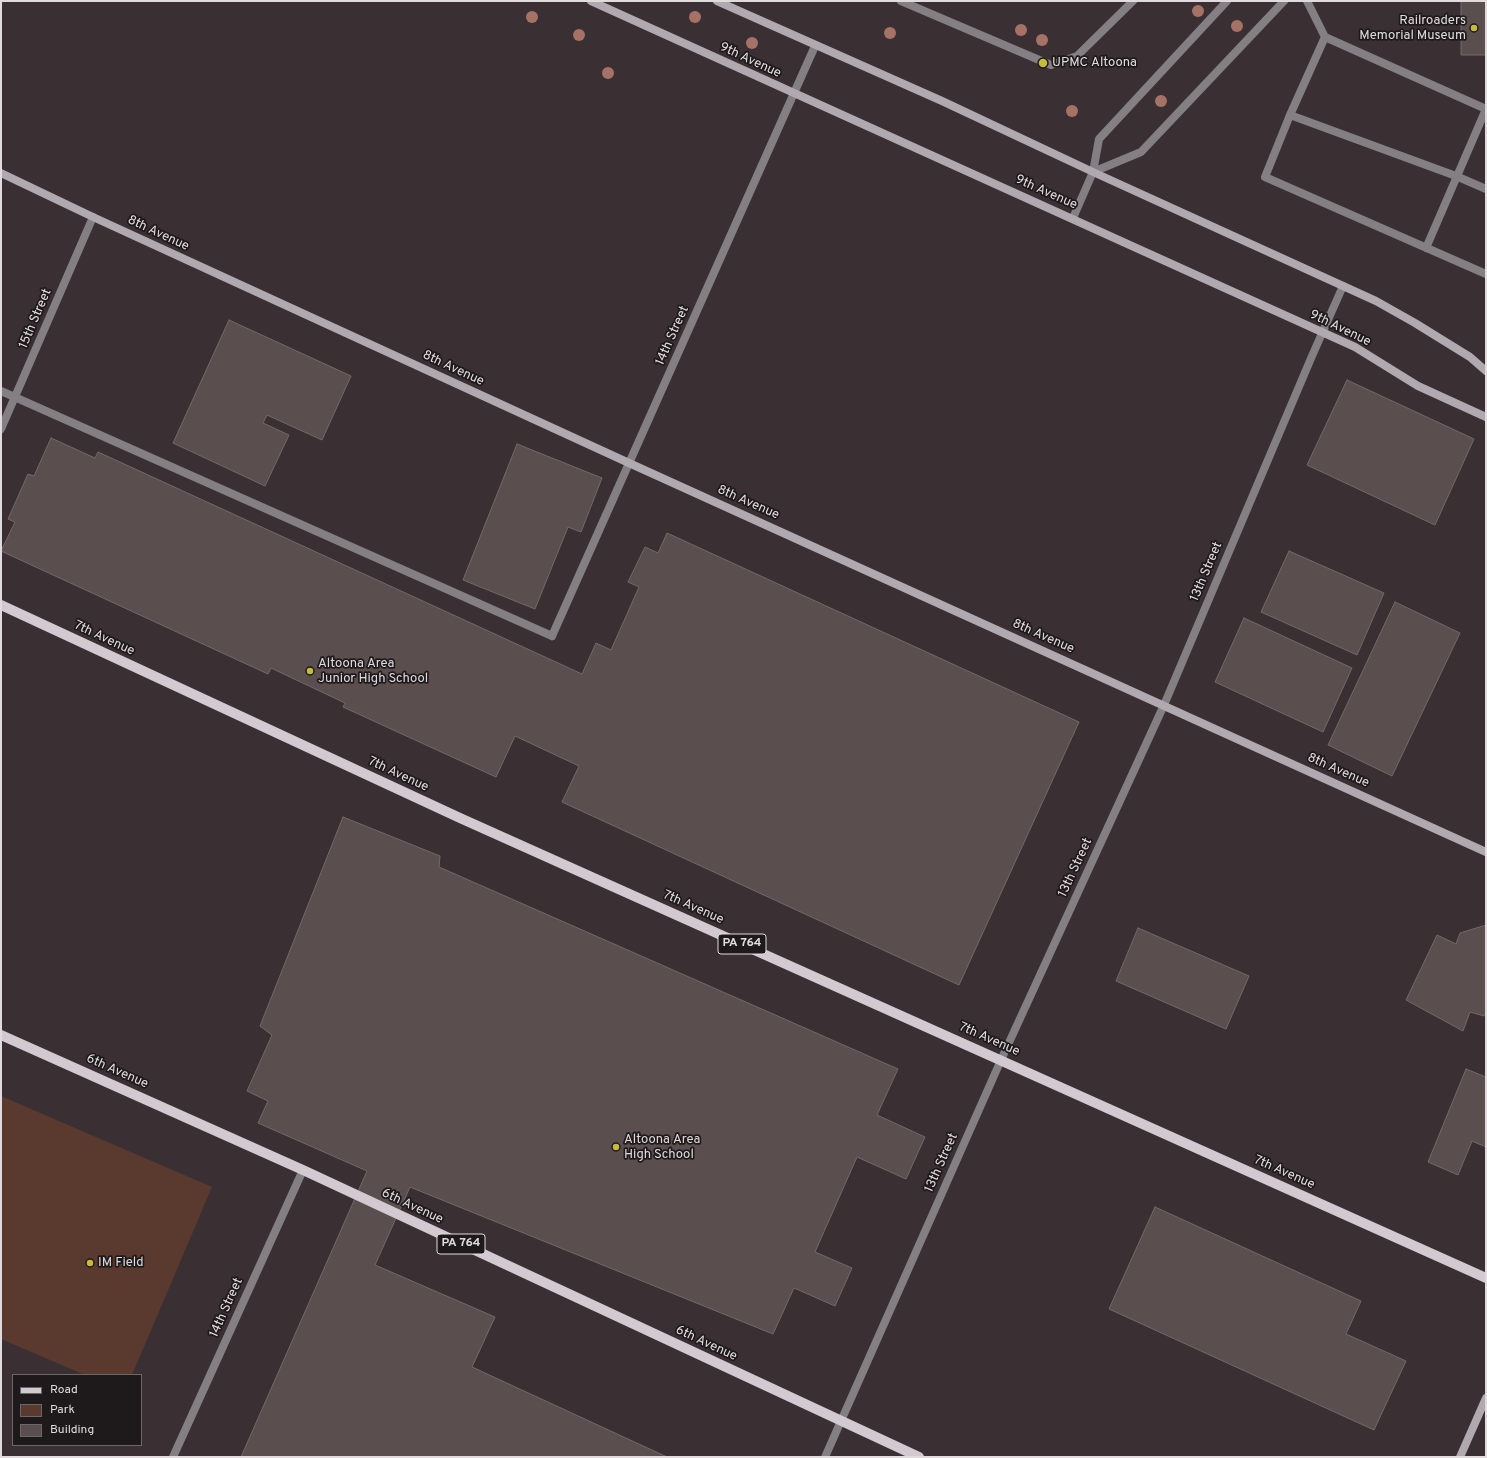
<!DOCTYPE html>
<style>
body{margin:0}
#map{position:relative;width:1487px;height:1458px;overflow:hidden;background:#3a3034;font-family:Overpass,sans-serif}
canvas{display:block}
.frame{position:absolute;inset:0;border:2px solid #e2dbde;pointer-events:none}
.legend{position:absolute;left:12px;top:1374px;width:130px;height:72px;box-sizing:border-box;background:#1e191b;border:1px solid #6c6769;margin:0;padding:5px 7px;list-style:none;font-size:12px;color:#e2dbde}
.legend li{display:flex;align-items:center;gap:8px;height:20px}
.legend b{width:20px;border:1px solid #6c6769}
</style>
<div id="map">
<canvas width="1487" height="1458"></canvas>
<div class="frame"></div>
<ul class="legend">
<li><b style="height:5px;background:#d3cad1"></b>Road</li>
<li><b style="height:11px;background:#5a392e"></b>Park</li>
<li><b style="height:11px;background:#5a4e4e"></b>Building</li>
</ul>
</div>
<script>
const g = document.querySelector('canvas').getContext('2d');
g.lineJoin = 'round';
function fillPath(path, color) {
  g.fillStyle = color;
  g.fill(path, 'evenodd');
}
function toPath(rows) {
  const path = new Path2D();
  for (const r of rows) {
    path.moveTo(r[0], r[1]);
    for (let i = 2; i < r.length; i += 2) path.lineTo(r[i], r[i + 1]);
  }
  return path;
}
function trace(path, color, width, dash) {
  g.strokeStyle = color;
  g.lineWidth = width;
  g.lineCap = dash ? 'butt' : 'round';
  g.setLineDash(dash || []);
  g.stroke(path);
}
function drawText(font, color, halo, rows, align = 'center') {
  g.font = font + ' Overpass,sans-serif';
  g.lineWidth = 3.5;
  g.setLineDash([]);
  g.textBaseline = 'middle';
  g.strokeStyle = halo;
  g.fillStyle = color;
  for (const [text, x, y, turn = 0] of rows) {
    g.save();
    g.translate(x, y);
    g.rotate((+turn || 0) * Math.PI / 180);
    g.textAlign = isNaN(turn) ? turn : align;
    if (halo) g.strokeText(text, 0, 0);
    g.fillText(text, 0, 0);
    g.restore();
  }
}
fillPath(toPath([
 [1,1096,212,1187,132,1375,85,1375,1,1339]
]), '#5a392e');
const building = toPath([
 [1461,1,1486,1,1486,55,1461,55,1461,1],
 [229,320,351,376,322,440,267,415,263,423,289,435,265,486,173,443,229,320],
 [1347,380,1474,439,1435,525,1307,465,1347,380],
 [51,438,95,458,98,452,582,674,596,643,611,650,639,587,628,582,645,547,658,553,667,533,1079,722,959,985,562,802,579,766,515,736,496,777,343,707,345,703,271,668,268,674,1,551,15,522,8,519,28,474,34,476,51,438],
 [517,444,602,478,581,532,568,527,535,609,463,580,517,444],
 [1289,551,1384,593,1357,655,1261,612,1289,551],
 [1395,602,1460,633,1392,776,1328,745,1395,602],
 [1244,618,1352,668,1323,732,1215,682,1244,618],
 [343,817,440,856,439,867,898,1069,877,1115,925,1137,906,1179,857,1157,815,1252,852,1268,835,1306,794,1288,773,1334,410,1187,375,1265,495,1317,472,1367,667,1457,241,1457,367,1171,258,1123,268,1101,247,1091,272,1035,260,1026,343,817],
 [1486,925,1486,1012,1484,1016,1470,1012,1463,1031,1406,1000,1437,935,1456,944,1460,933,1486,925],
 [1138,928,1249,976,1226,1029,1116,981,1138,928],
 [1466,1069,1486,1077,1486,1147,1472,1141,1458,1175,1428,1162,1466,1069],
 [1155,1207,1361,1301,1346,1334,1406,1361,1374,1430,1109,1309,1155,1207]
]);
fillPath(building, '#5a4e4e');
trace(building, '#756868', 1);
trace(toPath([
 [901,1,1051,65,1077,56,1133,1],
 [1307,1,1325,37,1486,109],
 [1325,37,1290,115,1265,177,1486,274],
 [1290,115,1456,176,1486,189],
 [1093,172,1141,152,1284,1],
 [1073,218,1093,172,1099,139,1227,1],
 [1426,248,1486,109],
 [1,391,552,636]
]), '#837f82', 8);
trace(toPath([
 [1,429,93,217],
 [552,636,815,46],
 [173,1457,303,1170],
 [825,1457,1001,1060,1164,705,1312,356,1343,286]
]), '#837f82', 8);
trace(toPath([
 [591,1,1355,347,1418,386,1486,417],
 [717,1,942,101,1093,172,1376,301,1415,323,1470,357,1486,371],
 [1,173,93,217,629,463,1486,852],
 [1460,1457,1486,1398]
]), '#b0a9af', 8);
trace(toPath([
 [1,605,460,818,1486,1278],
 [1,1035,303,1170,919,1457]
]), '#d3cad1', 10);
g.fillStyle = '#a57265';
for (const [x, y] of [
 [1198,11],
 [532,17],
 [695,17],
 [1237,26],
 [1021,30],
 [890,33],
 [579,35],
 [1042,40],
 [752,43],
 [608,73],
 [1161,101],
 [1072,111]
]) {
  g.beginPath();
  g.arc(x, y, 6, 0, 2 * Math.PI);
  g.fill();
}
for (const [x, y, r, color] of [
 [1474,28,4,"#c6bc3c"],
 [1043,63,5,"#c6bc3c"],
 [310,671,4,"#c6bc3c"],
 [616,1147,4,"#c6bc3c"],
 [90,1263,4,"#c6bc3c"]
]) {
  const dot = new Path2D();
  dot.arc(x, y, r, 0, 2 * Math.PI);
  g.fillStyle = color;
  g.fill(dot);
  trace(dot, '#1e191b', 1.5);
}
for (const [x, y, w] of [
 [742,944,48],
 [461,1244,48]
]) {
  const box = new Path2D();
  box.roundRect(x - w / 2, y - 10, w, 20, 3);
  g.fillStyle = '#1e191b';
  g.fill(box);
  trace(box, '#e2dbde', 1);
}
drawText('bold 12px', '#e2dbde', null, [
 ["PA 764",742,944],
 ["PA 764",461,1244]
]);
drawText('13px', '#e2dbde', '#1e191b', [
 ["Railroaders",1466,21,"right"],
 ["Memorial Museum",1466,36,"right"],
 ["UPMC Altoona",1052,63],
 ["Altoona Area",318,664],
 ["Junior High School",318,679],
 ["Altoona Area",624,1140],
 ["High School",624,1155],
 ["IM Field",98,1263]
], 'left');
drawText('13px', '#e2dbde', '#1e191b', [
 ["9th Avenue",750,61,25],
 ["9th Avenue",1046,193,24],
 ["8th Avenue",158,234,25],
 ["15th Street",36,319,-67],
 ["9th Avenue",1340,329,26],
 ["14th Street",673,336,-66],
 ["8th Avenue",453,369,25],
 ["8th Avenue",748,503,24],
 ["13th Street",1207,572,-67],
 ["8th Avenue",1043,637,24],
 ["7th Avenue",104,639,25],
 ["8th Avenue",1338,771,24],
 ["7th Avenue",398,775,25],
 ["13th Street",1076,868,-65],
 ["7th Avenue",693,908,24],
 ["7th Avenue",989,1040,24],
 ["6th Avenue",117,1072,24],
 ["13th Street",942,1163,-66],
 ["7th Avenue",1284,1173,24],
 ["6th Avenue",412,1207,25],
 ["14th Street",227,1308,-66],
 ["6th Avenue",706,1344,25]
]);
</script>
